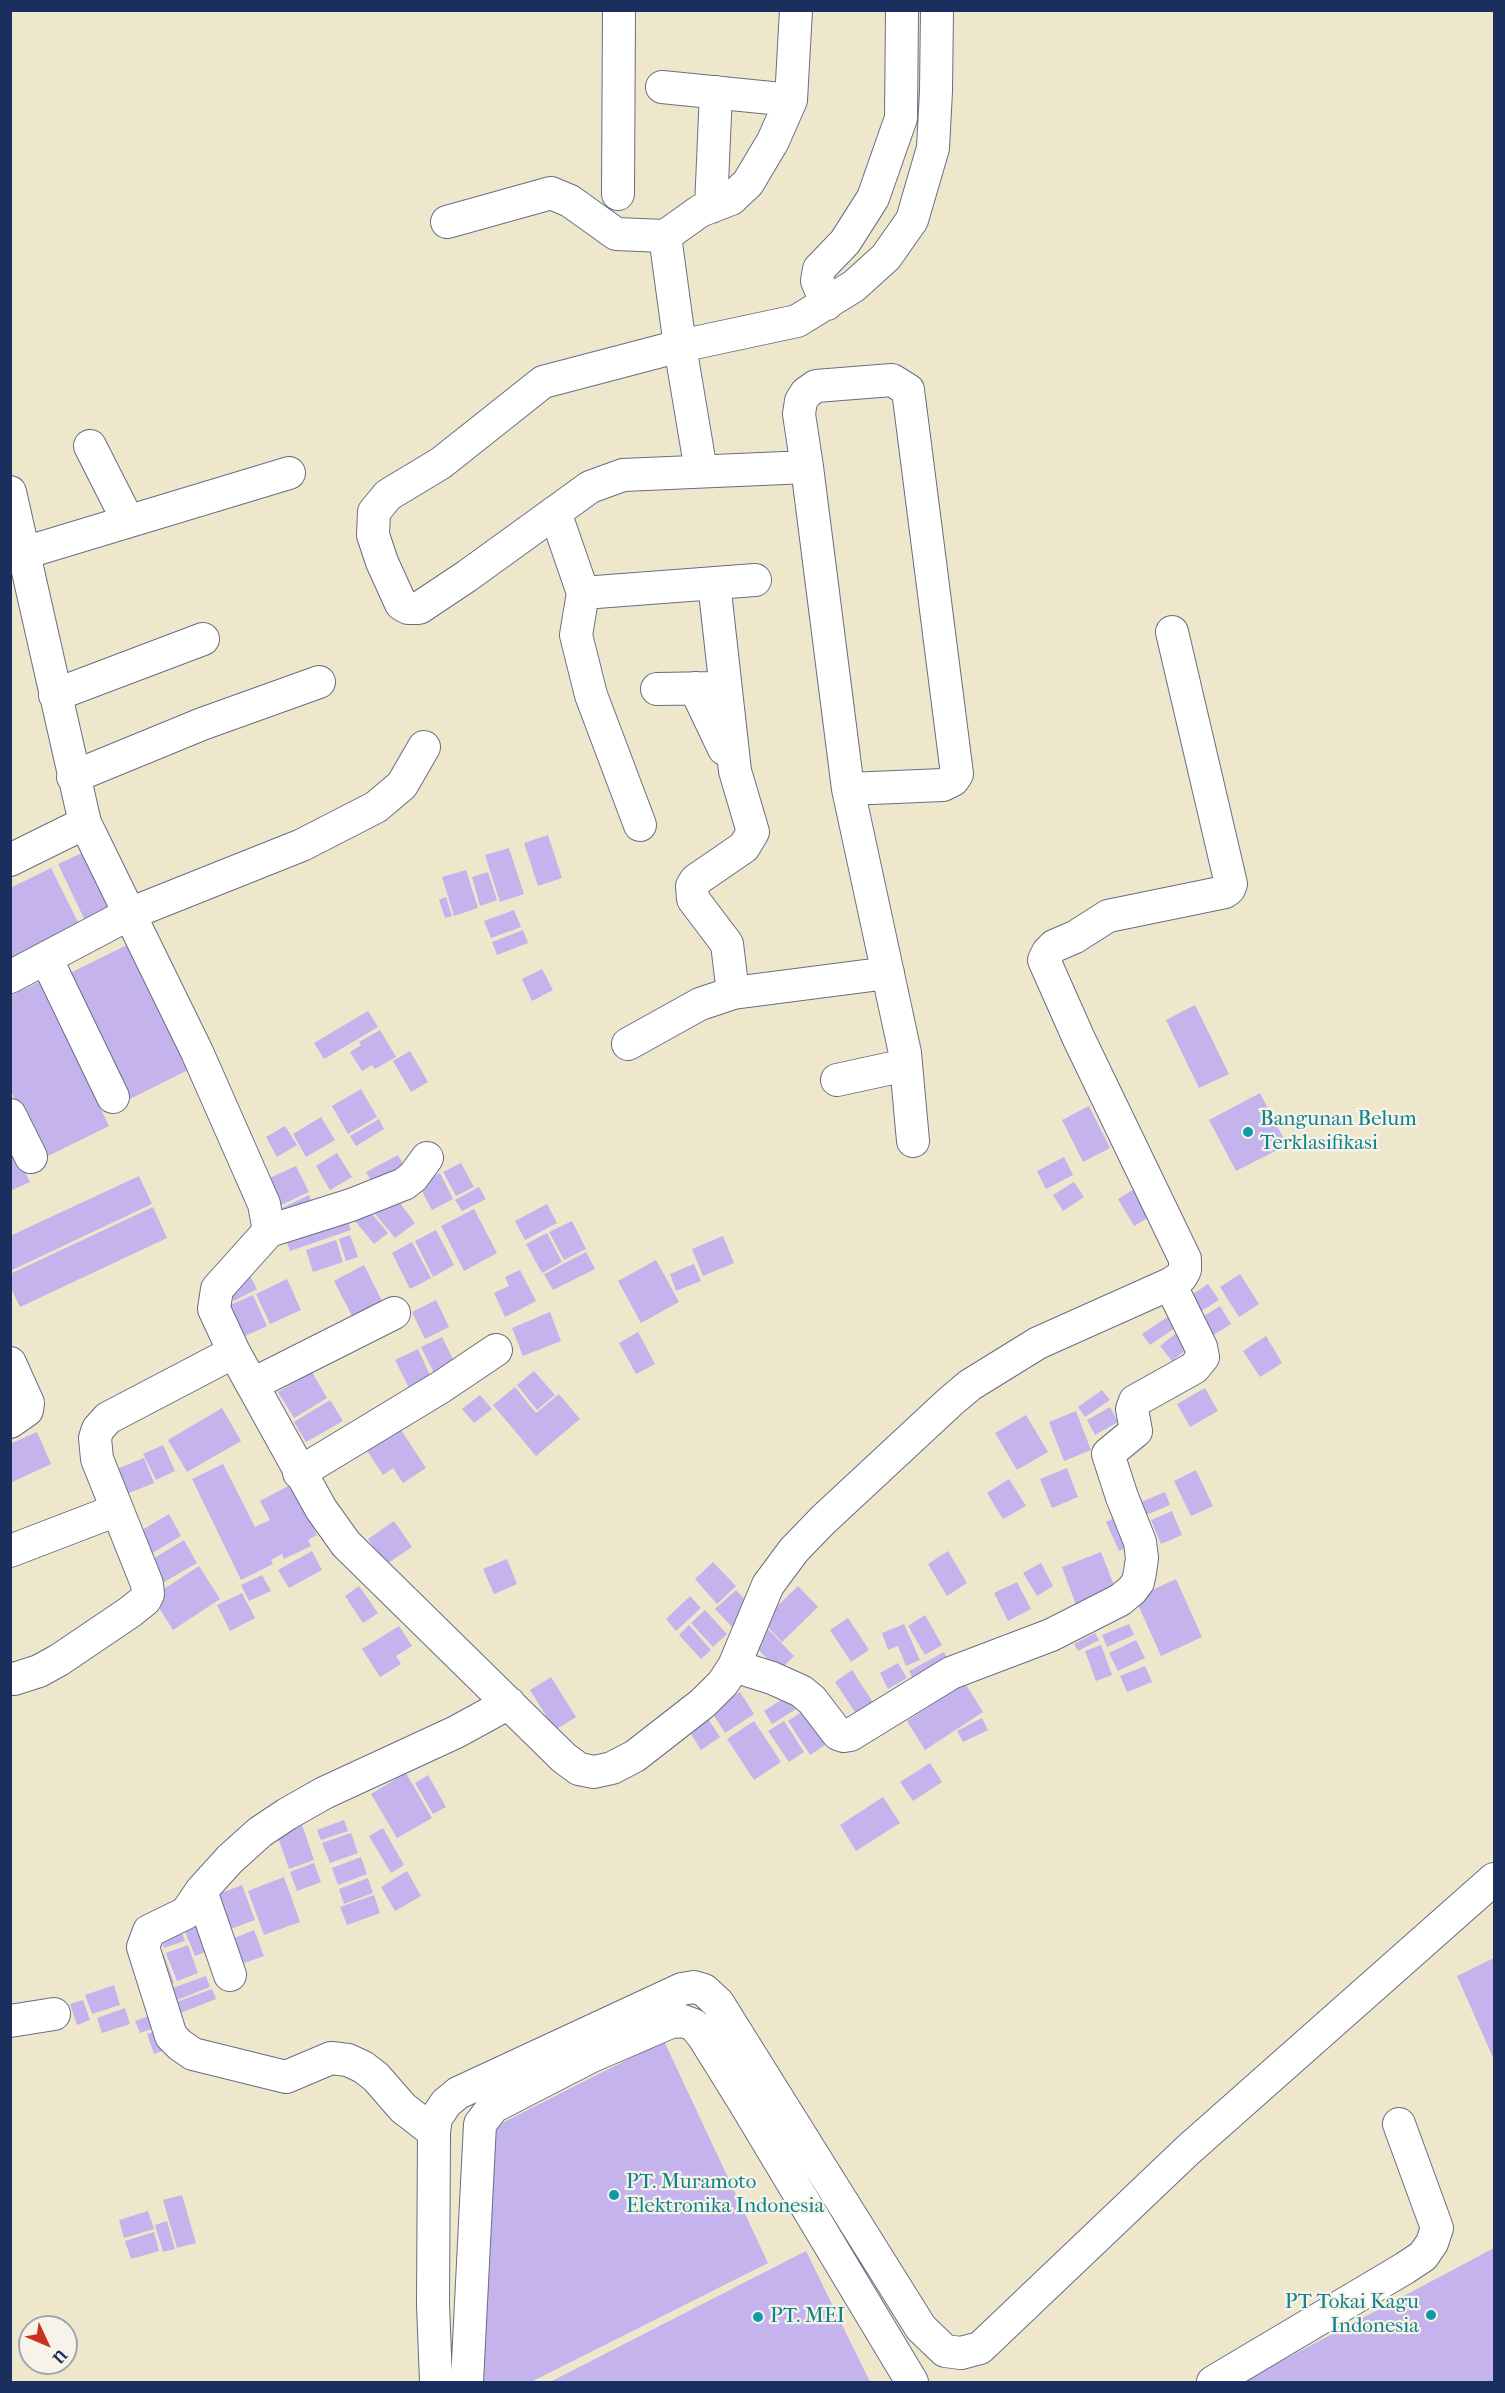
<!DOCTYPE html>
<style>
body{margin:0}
#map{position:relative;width:1505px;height:2393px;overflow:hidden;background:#efe7cc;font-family:"IM FELL French Canon",serif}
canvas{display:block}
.frame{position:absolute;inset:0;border:12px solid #1b2f5e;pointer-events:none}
.north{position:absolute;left:18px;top:2315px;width:60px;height:60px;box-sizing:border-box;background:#f7f3e8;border:2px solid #9fa5b1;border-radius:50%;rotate:134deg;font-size:16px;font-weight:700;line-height:24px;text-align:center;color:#1b2f5e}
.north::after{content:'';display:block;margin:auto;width:21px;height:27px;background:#c8321e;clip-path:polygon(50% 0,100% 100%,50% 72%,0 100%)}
</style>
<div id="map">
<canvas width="1505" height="2393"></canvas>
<div class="frame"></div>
<div class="north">U</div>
</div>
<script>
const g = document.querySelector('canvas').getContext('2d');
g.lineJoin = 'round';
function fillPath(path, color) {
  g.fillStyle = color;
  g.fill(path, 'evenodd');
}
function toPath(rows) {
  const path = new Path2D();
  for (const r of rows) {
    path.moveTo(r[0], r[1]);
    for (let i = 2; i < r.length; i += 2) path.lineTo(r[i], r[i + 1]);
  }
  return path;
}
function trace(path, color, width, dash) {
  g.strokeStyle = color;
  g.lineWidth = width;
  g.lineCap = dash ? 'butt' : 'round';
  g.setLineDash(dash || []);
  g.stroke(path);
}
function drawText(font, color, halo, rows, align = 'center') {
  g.font = font + ' "IM FELL French Canon",serif';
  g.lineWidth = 4.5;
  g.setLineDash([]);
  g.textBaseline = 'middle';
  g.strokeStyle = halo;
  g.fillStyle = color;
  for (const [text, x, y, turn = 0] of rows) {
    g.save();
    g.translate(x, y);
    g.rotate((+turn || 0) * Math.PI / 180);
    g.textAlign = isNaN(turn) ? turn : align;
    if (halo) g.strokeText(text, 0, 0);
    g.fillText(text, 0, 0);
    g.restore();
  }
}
fillPath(toPath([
 [548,835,562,878,538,886,524,843],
 [509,848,524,894,500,902,485,855],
 [84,852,116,918,90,931,58,864],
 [51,868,82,930,10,965,10,888],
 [466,870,478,908,454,916,442,877],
 [488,872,497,900,480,906,472,877],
 [446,897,452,916,445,918,439,900],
 [514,910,521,927,491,938,484,921],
 [523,930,528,943,497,955,492,942],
 [133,942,194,1067,126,1101,64,976],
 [542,969,553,990,532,1001,522,979],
 [39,982,109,1126,44,1158,10,1089,10,996],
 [1195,1005,1229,1074,1199,1088,1166,1020],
 [368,1011,378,1027,324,1059,314,1043],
 [380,1030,396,1057,375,1069,372,1065,362,1071,350,1052,361,1045,359,1042],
 [410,1051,428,1082,411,1092,393,1061],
 [361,1089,377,1117,348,1134,332,1106],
 [1260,1093,1287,1145,1236,1171,1209,1120],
 [1089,1106,1110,1148,1083,1162,1062,1120],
 [321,1117,335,1140,306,1157,293,1134],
 [379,1119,384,1129,356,1146,350,1136],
 [285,1126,297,1145,277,1157,266,1137],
 [10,1141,30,1182,10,1191],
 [337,1153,352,1177,330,1190,316,1166],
 [398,1155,409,1175,377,1192,366,1172],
 [1064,1157,1073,1175,1046,1189,1037,1171],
 [461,1163,474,1187,456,1196,443,1172],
 [296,1166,309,1192,279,1206,267,1179],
 [440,1173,453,1199,432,1210,418,1184],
 [139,1176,152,1204,10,1271,10,1236],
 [1074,1182,1084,1197,1063,1211,1053,1195],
 [479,1187,486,1199,462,1211,455,1200],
 [1136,1188,1153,1215,1134,1226,1118,1199],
 [393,1194,415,1223,395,1238,372,1210],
 [309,1195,314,1207,285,1220,280,1209],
 [547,1204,557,1223,525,1240,515,1221],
 [153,1207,167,1238,20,1307,10,1286,10,1274],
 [474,1209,497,1253,464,1271,441,1226],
 [344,1210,351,1230,290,1251,283,1231],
 [369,1210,388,1233,374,1244,355,1221],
 [572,1221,586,1249,564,1260,549,1232],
 [436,1230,454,1265,433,1277,415,1241],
 [547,1233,562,1262,542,1273,526,1244],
 [350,1235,358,1257,346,1261,339,1239],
 [723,1236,734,1263,703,1276,692,1249],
 [336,1240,343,1262,313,1272,306,1250],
 [412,1242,431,1278,410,1289,392,1253],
 [586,1252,595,1269,553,1290,544,1274],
 [656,1260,679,1302,641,1323,618,1281],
 [694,1264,701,1281,676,1291,670,1274],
 [364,1265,382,1301,352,1316,334,1281],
 [520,1270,536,1301,505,1317,494,1293,509,1286,505,1277],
 [248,1272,257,1289,234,1301,226,1283],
 [1240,1274,1259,1304,1239,1317,1220,1287],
 [287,1279,301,1310,270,1324,256,1294],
 [1208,1284,1219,1300,1192,1317,1182,1301],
 [253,1295,267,1326,245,1336,230,1305],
 [436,1300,449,1327,425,1339,412,1312],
 [1220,1306,1231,1324,1202,1342,1191,1324],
 [1178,1310,1185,1321,1150,1345,1142,1334],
 [550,1312,561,1341,523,1356,512,1328],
 [1184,1327,1196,1342,1172,1361,1160,1346],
 [638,1332,655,1364,636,1374,619,1343],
 [1266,1336,1282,1363,1260,1377,1243,1351],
 [442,1337,456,1365,435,1375,421,1347],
 [418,1349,436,1388,414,1398,395,1360],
 [534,1371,555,1395,537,1410,517,1385],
 [312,1372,327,1398,294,1418,278,1392],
 [515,1387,536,1413,559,1394,580,1419,536,1456,493,1405],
 [1205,1388,1218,1411,1190,1427,1177,1404],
 [1102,1390,1110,1400,1085,1417,1078,1407],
 [480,1395,492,1409,474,1423,462,1409],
 [330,1400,343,1421,306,1442,294,1422],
 [1110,1407,1118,1422,1095,1435,1087,1420],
 [222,1408,241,1441,187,1472,168,1440],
 [1076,1411,1091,1450,1064,1461,1049,1422],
 [1026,1415,1048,1452,1017,1470,995,1433],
 [399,1427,426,1468,403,1483,393,1468,383,1475,366,1449],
 [37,1432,51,1464,10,1483,10,1444],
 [163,1445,175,1471,156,1480,143,1454],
 [144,1458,154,1483,119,1497,109,1472],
 [223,1464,255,1527,270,1520,260,1501,292,1484,317,1535,308,1540,311,1546,284,1559,282,1554,271,1560,273,1564,241,1580,192,1479],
 [1067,1468,1078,1497,1052,1508,1040,1479],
 [1196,1470,1213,1506,1191,1516,1174,1481],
 [1009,1479,1026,1506,1003,1519,987,1493],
 [1165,1492,1170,1505,1146,1515,1141,1502],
 [1172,1511,1182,1535,1161,1544,1151,1520],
 [1124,1513,1138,1542,1119,1551,1106,1522],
 [169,1514,181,1536,149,1555,137,1533],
 [394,1521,412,1547,385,1565,368,1539],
 [184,1540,197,1563,164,1582,151,1560],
 [312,1551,322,1570,289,1588,278,1570],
 [948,1551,967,1583,947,1596,928,1564],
 [1101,1552,1119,1598,1079,1613,1062,1567],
 [507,1559,517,1584,494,1594,483,1569],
 [713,1562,736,1586,717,1604,695,1579],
 [1041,1563,1053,1586,1037,1596,1023,1573],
 [199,1566,220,1599,173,1630,152,1597],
 [262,1575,271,1591,249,1601,241,1585],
 [1176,1579,1202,1637,1161,1656,1135,1598],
 [1017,1582,1031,1609,1008,1621,994,1593],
 [359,1586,378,1613,363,1623,345,1596],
 [798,1586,818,1607,782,1642,762,1621],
 [736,1590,754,1609,733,1628,715,1609],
 [242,1593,255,1618,230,1631,217,1605],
 [690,1596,701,1608,676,1631,666,1619],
 [705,1610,727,1634,713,1647,691,1623],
 [925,1615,942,1645,925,1655,908,1626],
 [848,1618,869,1650,851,1662,830,1630],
 [904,1624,920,1660,906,1666,898,1646,888,1650,882,1633],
 [1129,1624,1134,1635,1107,1647,1102,1635],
 [689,1625,711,1650,701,1659,679,1635],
 [399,1626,412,1646,396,1656,401,1664,380,1677,362,1649],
 [767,1628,794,1656,779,1671,752,1643],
 [1095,1633,1099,1640,1078,1651,1074,1644],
 [1136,1640,1145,1658,1118,1671,1109,1653],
 [1101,1645,1112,1675,1096,1681,1085,1651],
 [944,1652,951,1666,916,1685,909,1671],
 [898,1663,907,1678,888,1689,880,1673],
 [1145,1666,1152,1682,1127,1692,1120,1676],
 [852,1670,878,1710,861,1721,835,1682],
 [551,1677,576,1717,555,1730,530,1690],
 [965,1683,983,1712,925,1750,907,1721],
 [740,1692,754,1714,725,1733,711,1711],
 [792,1693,801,1706,772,1724,764,1711],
 [812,1705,834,1739,810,1755,788,1721],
 [705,1714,720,1737,701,1750,686,1726],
 [982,1718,988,1730,963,1742,957,1731],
 [754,1721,781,1762,754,1780,727,1739],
 [784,1721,804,1752,789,1762,768,1731],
 [930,1763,942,1782,913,1801,900,1782],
 [406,1773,432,1818,397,1838,371,1794],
 [428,1775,446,1807,433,1814,415,1783],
 [883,1797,900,1823,856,1851,840,1825],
 [344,1820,348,1831,321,1840,317,1830],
 [301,1822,314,1860,289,1869,276,1832],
 [383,1828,404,1865,391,1873,369,1836],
 [351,1833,358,1853,330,1863,322,1843],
 [361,1857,367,1874,338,1885,332,1868],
 [314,1863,321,1882,297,1891,290,1872],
 [407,1871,421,1896,395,1911,381,1887],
 [284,1877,300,1922,264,1935,248,1891],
 [368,1878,373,1893,344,1904,339,1889],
 [242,1885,255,1920,228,1930,216,1895],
 [374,1895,380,1913,347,1925,340,1907],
 [207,1920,217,1947,195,1956,184,1929],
 [179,1926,185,1941,164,1948,159,1934],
 [254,1930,264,1956,236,1966,227,1941],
 [188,1945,198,1973,177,1981,166,1953],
 [164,1955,174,1983,162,1988,152,1959],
 [1494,1958,1494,2060,1457,1976],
 [206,1976,210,1987,172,2002,167,1990],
 [114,1985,120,2005,92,2014,85,1995],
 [212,1989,216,1999,175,2015,171,2004],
 [83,2000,90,2020,77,2025,70,2004],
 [125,2008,130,2024,102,2033,97,2018],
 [157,2013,161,2026,140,2033,135,2021],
 [164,2028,170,2048,154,2054,147,2034],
 [664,2041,768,2263,531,2382,480,2382,496,2126],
 [182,2195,196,2243,177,2248,163,2200],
 [148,2211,154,2229,124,2238,119,2220],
 [167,2221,175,2249,163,2252,155,2225],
 [154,2232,159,2251,131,2259,125,2241],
 [1494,2248,1494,2382,1242,2382],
 [806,2251,870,2382,550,2382]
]), '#c4b3ec');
const minor = toPath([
 [662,87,791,100],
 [618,194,619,10],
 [711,207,716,92],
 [447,222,551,193,570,201,616,234,665,236],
 [827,304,817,281,819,269,845,242,873,198,901,118,902,10],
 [90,446,128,521],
 [807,467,799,414,801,401,806,393,816,386,892,380,908,390,957,774,953,780,943,785,848,789,807,467,623,475,590,487,467,576,419,608,408,608,401,604,382,562,373,535,374,512,388,495,441,463,543,382,680,346,797,321,854,286,886,257,912,220,933,148,936,91,937,10],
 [701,471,680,346,665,236,700,211,731,199,748,183,773,141,791,100,796,10],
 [10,492,85,823],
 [555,512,583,593,755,580],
 [24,553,289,473],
 [714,583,735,771,753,832,744,847,696,880,692,886,693,899,727,944,733,993],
 [583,593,576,635,591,695,640,825],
 [695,688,724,749],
 [657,689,716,688],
 [55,695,203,639],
 [73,777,202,724,319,682],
 [848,789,905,1053,913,1141],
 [10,860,85,823,197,1052,264,1204,269,1231,217,1289,214,1309,234,1352,321,1509,346,1544,564,1758,579,1769,594,1772,612,1768,635,1756,703,1703,723,1683,734,1666,768,1585,794,1550,823,1520,951,1401,970,1385,1038,1343,1170,1284,1181,1277,1185,1270,1185,1259,1079,1039,1044,960,1048,952,1054,946,1075,937,1108,916,1225,892,1229,889,1231,884,1172,632],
 [46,958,113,1097],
 [10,977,129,914,302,845,376,807,402,785,424,747],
 [628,1044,700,1004,733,993,888,973],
 [837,1080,906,1065],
 [10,1115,31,1157],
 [269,1231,351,1205,404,1184,413,1177,427,1158],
 [10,1363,28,1403,27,1410,10,1422],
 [253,1384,394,1313],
 [299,1473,441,1387,496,1350],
 [10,1551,117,1510],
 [734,1666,772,1678,801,1691,812,1700,838,1734,844,1736,850,1735,951,1673,1051,1635,1120,1600,1132,1590,1138,1582,1140,1572,1142,1558,1140,1542,1122,1497,1108,1454,1136,1431,1132,1409,1135,1401,1194,1368,1203,1357,1201,1347,1170,1284],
 [14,1679,39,1671,59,1660,130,1612,145,1600,148,1594,147,1584,97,1459,95,1438,98,1429,108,1418,234,1352],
 [201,1891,230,1975],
 [10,2021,54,2014],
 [434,2132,403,2108,376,2077,363,2067,348,2060,331,2058,286,2077,193,2054,180,2045,171,2036,143,1947,149,1931,186,1913,201,1891,230,1859,260,1832,287,1814,324,1793,456,1732,509,1703],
 [436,2382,433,2304,434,2132,436,2118,446,2103,458,2093,682,1989,694,1987,704,1990,718,2003,921,2328,945,2351,961,2353,980,2348,1188,2150,1494,1879],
 [467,2382,480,2124,493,2107,592,2056,671,2022,683,2021,694,2025,703,2036,744,2102,912,2382],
 [1213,2382,1405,2268,1423,2256,1432,2243,1437,2228,1399,2124]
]);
trace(minor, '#656f84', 34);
trace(minor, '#fff', 32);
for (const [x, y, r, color] of [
 [1248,1132,6,"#0f9aa8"],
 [614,2195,6,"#0f9aa8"],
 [1431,2315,6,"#0f9aa8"],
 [758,2317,6,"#0f9aa8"]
]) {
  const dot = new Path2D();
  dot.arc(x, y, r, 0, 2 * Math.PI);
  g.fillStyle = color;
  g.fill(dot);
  trace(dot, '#f7f3e8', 2);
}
drawText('21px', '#0d838f', '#f7f3e8', [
 ["Bangunan Belum",1260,1120],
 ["Terklasifikasi",1260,1144],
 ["PT. Muramoto",626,2183],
 ["Elektronika Indonesia",626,2207],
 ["PT Tokai Kagu",1419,2303,"right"],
 ["Indonesia",1419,2327,"right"],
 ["PT. MEI",770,2317]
], 'left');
</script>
